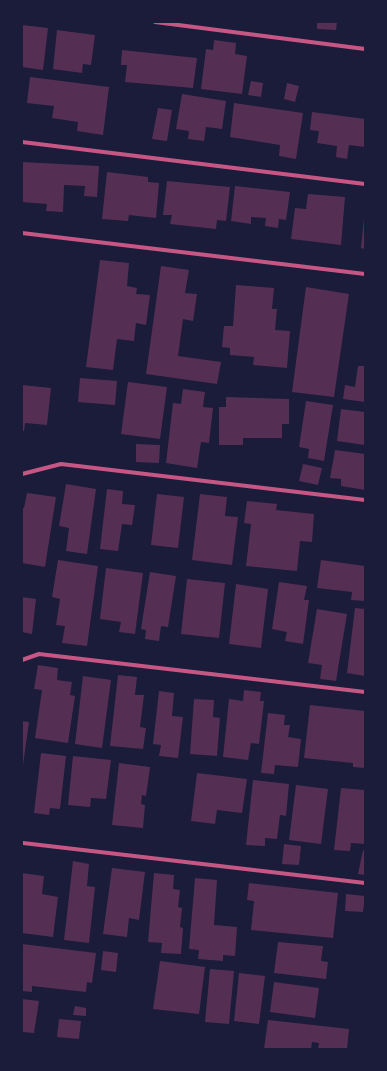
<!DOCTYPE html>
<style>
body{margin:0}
#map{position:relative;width:387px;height:1071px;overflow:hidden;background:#1b1b3a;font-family:"Alegreya Sans",sans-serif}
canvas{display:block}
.frame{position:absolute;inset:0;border:23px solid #1b1b3a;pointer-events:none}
</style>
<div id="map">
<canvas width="387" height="1071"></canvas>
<div class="frame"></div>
</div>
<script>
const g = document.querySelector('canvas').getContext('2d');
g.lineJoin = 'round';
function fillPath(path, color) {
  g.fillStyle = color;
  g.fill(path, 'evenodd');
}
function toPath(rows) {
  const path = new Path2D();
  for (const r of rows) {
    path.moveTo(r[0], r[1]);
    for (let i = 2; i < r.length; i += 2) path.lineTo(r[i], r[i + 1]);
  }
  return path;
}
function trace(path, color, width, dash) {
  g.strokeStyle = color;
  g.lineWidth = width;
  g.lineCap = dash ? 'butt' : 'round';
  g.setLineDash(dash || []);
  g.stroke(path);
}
fillPath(toPath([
 [317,22,337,22,336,30,317,29],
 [22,25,48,28,43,70,22,67],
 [57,30,95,35,91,65,83,64,82,73,53,69],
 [214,40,236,43,235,54,247,56,242,94,201,89,206,49,213,50],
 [122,50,197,58,193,88,125,82,127,65,121,65],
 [30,77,109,87,103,135,77,131,78,122,52,118,54,106,27,103],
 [251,81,263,83,261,97,248,95],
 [287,83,299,86,295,102,284,99],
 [182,94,226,101,222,129,206,127,204,141,188,139,189,131,176,129],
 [234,103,303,113,296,159,279,156,280,145,230,137],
 [158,108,172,110,167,141,152,139],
 [312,112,365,119,365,147,349,145,347,159,336,157,337,146,317,143,319,131,310,130],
 [22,162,99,166,97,197,84,196,85,186,64,185,63,212,46,211,47,204,22,202],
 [107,172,148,177,148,182,159,183,156,218,129,215,128,221,102,219],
 [167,181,230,187,226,221,217,220,216,229,170,224,172,215,163,215],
 [235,186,290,192,286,220,279,219,278,228,265,226,266,218,251,217,251,224,231,221],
 [308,194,345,197,341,245,291,239,295,208,306,209],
 [364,218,365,218,365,249,361,248],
 [100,260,129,263,127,286,137,288,136,294,150,295,146,325,136,323,134,341,117,339,113,370,86,367],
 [161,266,189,270,185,293,197,294,193,321,183,319,178,356,221,362,217,384,146,374],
 [236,285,274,288,272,309,277,309,275,330,290,331,287,368,253,365,254,357,230,355,230,348,222,347,224,326,233,326],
 [306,287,349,294,334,397,292,392],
 [358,366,365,366,365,402,343,399,345,385,355,387],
 [80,378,117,381,115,405,78,402],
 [128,382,167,387,160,439,121,434],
 [22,385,51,388,47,425,25,423,24,431,22,431],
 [183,389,205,392,203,407,213,408,209,443,201,442,197,468,166,463,173,403,181,404],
 [226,397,289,399,289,424,282,424,282,438,243,438,243,445,219,445,219,407,226,407],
 [306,401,333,405,324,461,308,458,309,449,299,447],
 [341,409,365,412,365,445,337,441],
 [136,444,160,445,159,463,136,462],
 [335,450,365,454,365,490,341,486,341,479,330,478],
 [303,464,322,468,318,485,299,481],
 [66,484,96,489,87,554,66,551,69,528,59,526],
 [107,489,123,491,122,504,135,505,132,525,122,524,118,551,100,549],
 [27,493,56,497,45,567,22,563,22,508,24,508],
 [157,494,184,497,178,548,151,545],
 [200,494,227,497,225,516,238,517,232,565,192,560],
 [247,501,277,504,276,510,314,514,312,542,300,541,297,571,246,566,251,524,244,523],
 [58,560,98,566,87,646,62,643,65,626,56,625,60,599,52,597],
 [321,560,365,566,365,601,351,600,352,592,317,588],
 [106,568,143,573,135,634,119,632,121,622,100,619],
 [150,572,176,576,168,627,161,626,159,641,145,639,146,630,141,629],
 [187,579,225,583,219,638,181,634],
 [279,582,307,586,304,600,309,600,303,644,285,641,287,632,272,629],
 [236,584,268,589,261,648,229,644],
 [22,597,36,599,32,634,22,632],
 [355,608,365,609,365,676,347,673],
 [317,609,347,614,336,681,320,679,322,665,308,663],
 [38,665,58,668,57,680,72,682,70,695,75,696,68,743,35,738,42,690,34,689],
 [118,675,137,677,135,695,144,695,140,727,146,728,143,749,110,746],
 [83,676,111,680,102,748,75,744],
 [244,690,261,692,260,701,264,701,259,744,251,743,248,760,223,757,229,699,243,701],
 [159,691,174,693,172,716,183,717,178,758,159,756,161,745,153,744],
 [194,699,214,700,213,717,220,718,217,756,190,754],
 [310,705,365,711,365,768,353,767,353,763,304,758],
 [268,713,285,715,284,725,290,725,288,737,301,739,298,767,275,765,274,774,261,773],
 [22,721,29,722,23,765,22,765],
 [41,753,66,756,60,809,50,808,49,815,34,813],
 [73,756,111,760,106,799,91,798,90,807,68,805],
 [119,763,150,767,146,796,142,795,141,804,145,805,143,828,112,825],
 [197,773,247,779,242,813,217,810,215,824,191,821],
 [253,780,289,784,286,816,280,815,277,839,265,838,265,846,246,845],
 [296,785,328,789,321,844,289,840],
 [341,788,365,790,365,844,351,843,350,851,334,850],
 [284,844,301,846,299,865,282,864],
 [363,850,365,851,365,875,358,874],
 [73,861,89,864,87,886,95,887,89,943,64,940],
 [112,868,145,872,139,920,129,918,127,937,103,934],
 [22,873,44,876,42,894,58,897,53,937,22,933],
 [154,873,174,875,173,889,180,890,178,907,182,908,180,927,183,928,181,954,161,953,162,943,148,942],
 [195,878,217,880,214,925,237,927,235,956,223,955,223,961,198,959,199,950,189,949],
 [249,883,338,893,333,938,251,930,254,901,247,900],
 [346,894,365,896,363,912,345,911],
 [278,942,323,946,321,961,328,962,326,979,274,973],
 [22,944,96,953,92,983,87,982,86,992,32,986,32,992,22,991],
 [103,951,118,953,116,972,101,970],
 [160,961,205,967,199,1014,153,1009],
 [210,969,234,971,229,1024,205,1022],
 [239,973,265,976,259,1024,234,1021],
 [274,982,319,988,315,1018,270,1012],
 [22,999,39,1001,34,1033,22,1032],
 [75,1006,86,1008,86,1016,73,1015],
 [59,1019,81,1021,79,1039,57,1037],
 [268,1020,349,1029,347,1049,318,1049,319,1043,312,1042,311,1049,264,1049]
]), '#542f53');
trace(toPath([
 [155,22,365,49],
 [22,142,365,184],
 [22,233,365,274],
 [22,474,61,464,365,500],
 [22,660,39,654,365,692],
 [23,843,365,883]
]), '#c65784', 4);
</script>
